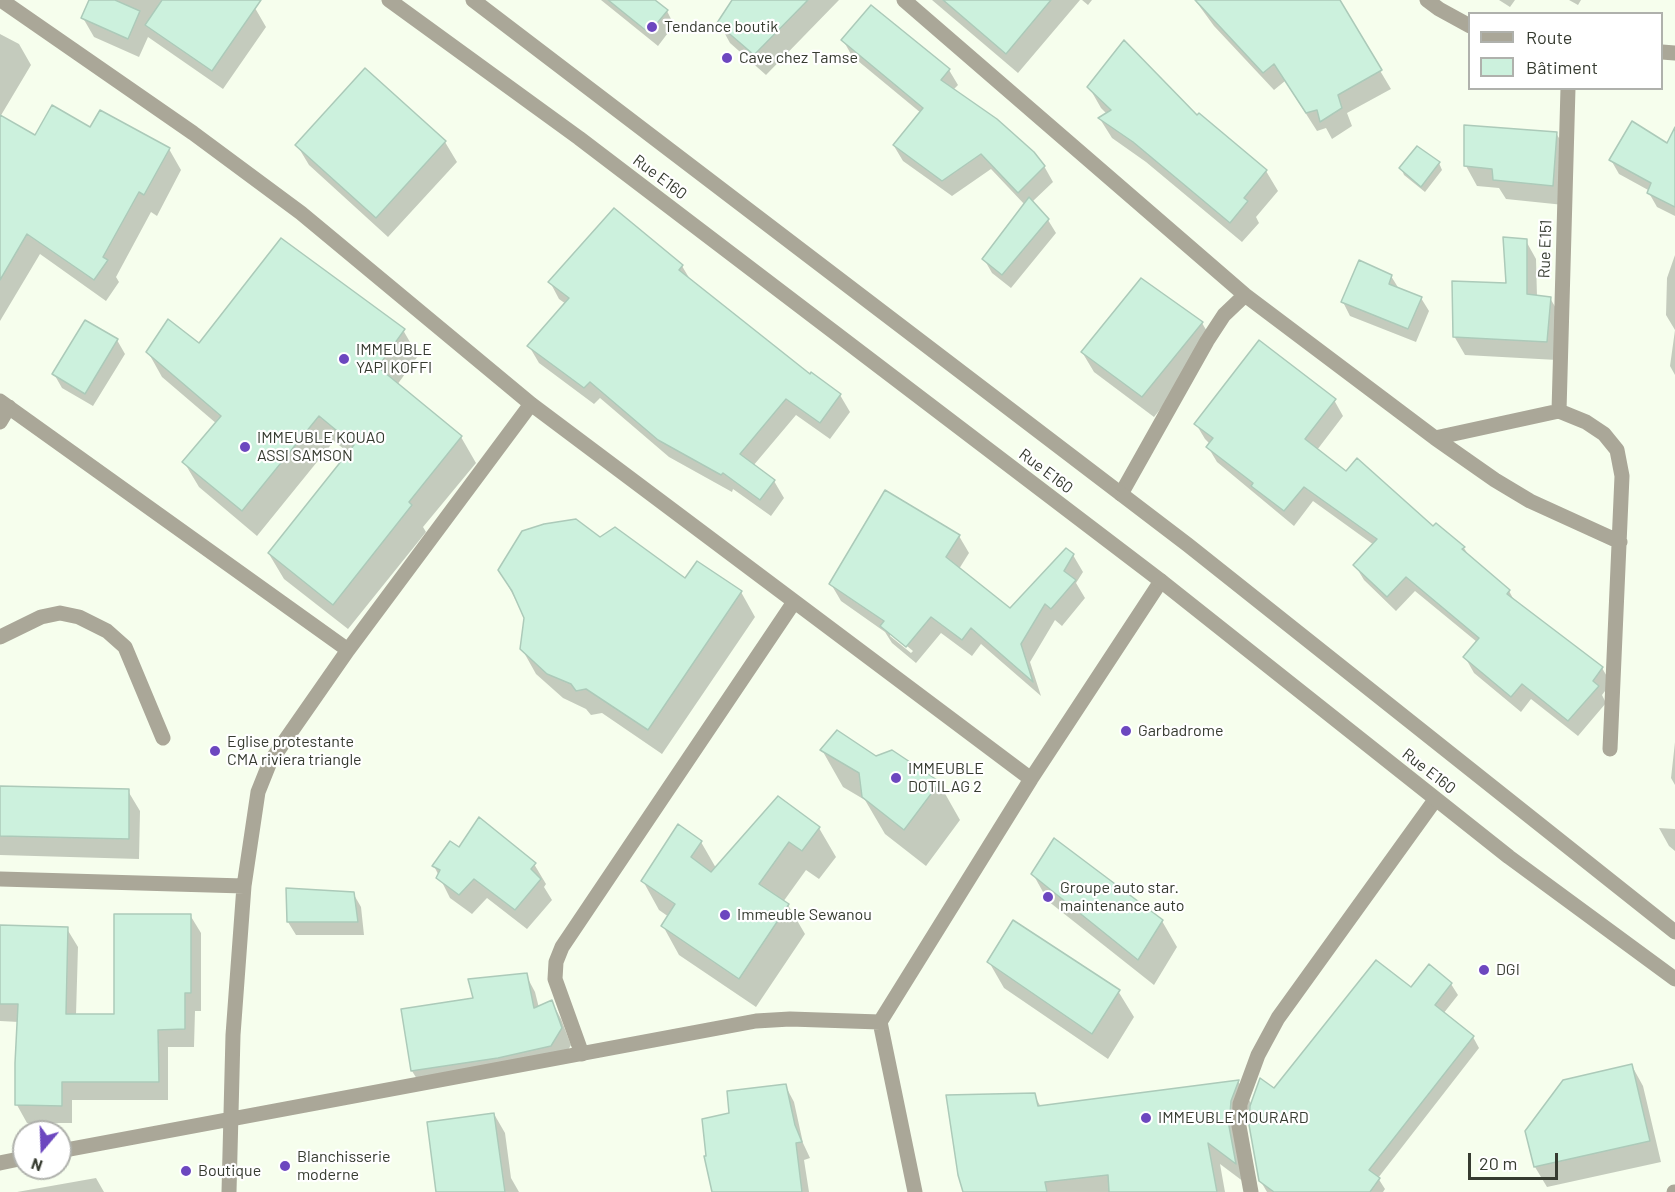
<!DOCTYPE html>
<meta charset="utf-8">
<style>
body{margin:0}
#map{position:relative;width:1675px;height:1192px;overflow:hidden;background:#f6feed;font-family:Barlow,sans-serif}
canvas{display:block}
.legend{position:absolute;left:1468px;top:12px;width:195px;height:78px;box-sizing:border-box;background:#fff;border:2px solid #afb1ac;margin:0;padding:8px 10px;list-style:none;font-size:18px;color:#363b30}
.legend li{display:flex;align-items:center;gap:12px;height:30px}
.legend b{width:30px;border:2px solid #afb1ac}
.north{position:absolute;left:12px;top:1120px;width:60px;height:60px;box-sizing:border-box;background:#fff;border:2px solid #afb1ac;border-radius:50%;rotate:199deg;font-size:16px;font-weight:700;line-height:24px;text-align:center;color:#363b30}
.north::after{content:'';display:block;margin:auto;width:21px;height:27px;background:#6c47bf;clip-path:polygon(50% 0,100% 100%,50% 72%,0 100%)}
.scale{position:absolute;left:1468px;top:1153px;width:90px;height:27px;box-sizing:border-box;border:3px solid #363b30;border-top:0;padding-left:8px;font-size:18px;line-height:21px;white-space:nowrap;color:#363b30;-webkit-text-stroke:4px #fff;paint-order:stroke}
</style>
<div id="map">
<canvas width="1675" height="1192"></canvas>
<ul class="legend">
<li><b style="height:8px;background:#aaa798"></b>Route</li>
<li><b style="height:16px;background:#ccf1dd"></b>Bâtiment</li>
</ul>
<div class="north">N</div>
<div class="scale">20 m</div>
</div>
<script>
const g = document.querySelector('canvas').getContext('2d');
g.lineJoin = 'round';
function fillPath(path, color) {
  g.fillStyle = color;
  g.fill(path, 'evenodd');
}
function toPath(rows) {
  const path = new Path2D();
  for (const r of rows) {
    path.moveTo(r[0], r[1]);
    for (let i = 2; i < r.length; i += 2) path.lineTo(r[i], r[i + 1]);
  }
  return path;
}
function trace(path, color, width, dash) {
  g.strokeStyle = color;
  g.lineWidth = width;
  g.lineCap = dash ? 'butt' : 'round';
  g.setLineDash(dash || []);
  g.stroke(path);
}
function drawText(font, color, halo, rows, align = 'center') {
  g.font = font + ' Barlow,sans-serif';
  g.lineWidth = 4.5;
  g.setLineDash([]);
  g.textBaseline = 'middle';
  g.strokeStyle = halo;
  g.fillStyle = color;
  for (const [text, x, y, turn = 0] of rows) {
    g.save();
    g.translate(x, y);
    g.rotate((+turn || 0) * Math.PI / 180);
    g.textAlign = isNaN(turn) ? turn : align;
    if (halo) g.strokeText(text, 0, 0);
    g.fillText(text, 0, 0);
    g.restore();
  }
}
fillPath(toPath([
 [91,0,243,0,255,8,266,27,223,89,148,37,139,57,94,37,83,18],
 [601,0,653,0,667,11,674,25,658,46],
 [734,0,839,0,766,75,730,43,719,23],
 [932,0,1080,0,1018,73],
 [1082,0,1092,0,1088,5],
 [1195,0,1335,0,1340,4,1391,89,1347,113,1352,126,1332,139,1326,128,1317,131,1285,81,1274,90,1214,26],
 [1499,0,1515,0,1510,7],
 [1569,0,1581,0,1578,5],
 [0,34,19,44,31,65,0,117,36,137,91,129,169,149,181,170,157,216,151,212,116,277,119,282,106,301,40,254,0,321],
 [843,40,949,70,958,85,953,90,1044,166,1053,182,1032,202,1048,220,1056,233,1011,288,992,273,984,259,1025,205,991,169,952,196,903,161,894,146,921,113,852,56],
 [1089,87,1197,118,1266,171,1278,191,1256,217,1259,223,1242,242,1146,162,1112,138,1100,119,1107,114,1101,108],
 [1556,133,1568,153,1564,205,1506,199,1499,188,1477,186,1466,166],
 [445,142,457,162,388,237,309,165,297,145],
 [1675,149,1675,216,1657,207,1649,193,1650,191,1619,174,1611,160],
 [1439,163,1442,170,1425,192,1404,175,1401,168],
 [1526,241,1536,259,1537,297,1550,298,1561,317,1557,360,1465,355,1454,336,1508,285],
 [1675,255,1675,375,1670,366,1675,330,1666,315,1667,278],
 [682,266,691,281,810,376,840,395,850,412,830,439,796,415,753,466,774,481,784,498,771,516,733,489,732,492,669,457,600,398,594,404,539,363,529,346,566,304,559,299,550,282],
 [1391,276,1399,289,1421,298,1429,311,1416,342,1350,316,1343,302],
 [1202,323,1214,343,1154,417,1094,372,1082,352],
 [403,330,418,356,397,385,461,437,476,463,423,527,426,532,348,629,284,579,269,554,349,453,334,441,257,536,199,487,184,462,217,424,162,377,148,352,200,345],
 [117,340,125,354,93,406,62,388,54,374],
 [1334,400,1343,416,1317,450,1346,473,1464,548,1469,556,1509,591,1515,602,1602,668,1611,683,1602,695,1606,703,1578,736,1531,699,1521,712,1474,673,1465,657,1477,642,1415,591,1396,611,1364,580,1355,565,1374,545,1313,501,1294,526,1217,462,1208,447,1210,444,1205,439,1196,424],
 [885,492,959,536,969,553,959,569,1010,610,1073,555,1083,572,1076,583,1085,598,1062,626,1055,620,1030,662,1041,696,981,644,972,656,941,633,916,663,892,643,885,632,841,601,831,584],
 [890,632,913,651,911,653,890,636],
 [600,539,686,580,741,592,755,617,662,754,602,713,591,715,586,709,563,698,536,674,522,649,525,618,500,570],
 [1675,742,1675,785,1671,778],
 [822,750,876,757,939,783,960,820,926,866,885,834,865,800,843,787],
 [0,788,128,791,140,811,139,859,0,855],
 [819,828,836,857,819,879,806,870,783,902,788,905,805,934,756,1007,679,955,663,926,669,917,659,910,643,881,701,842,716,868],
 [1659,828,1675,829,1675,851,1669,846],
 [459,849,534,864,546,884,544,887,552,900,527,929,487,898,472,914,450,898,434,866],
 [1033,874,1162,921,1177,947,1154,985,1048,901],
 [353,893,361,907,364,935,296,935,288,922],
 [190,915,201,933,201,1011,195,1011,194,1047,168,1047,168,1100,72,1100,72,1123,27,1123,17,1105,19,1022,0,1021,0,927,67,929,78,947,76,1015,116,1015],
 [989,962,1118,991,1134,1017,1108,1059,1004,988],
 [1429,966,1451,984,1458,995,1443,1014,1473,1037,1479,1048,1378,1178,1385,1189,1383,1192,1267,1192,1260,1180,1250,1106,1243,1125,1248,1185,1220,1164,1225,1192,965,1192,1034,1095,1041,1107,1238,1081,1252,1105,1275,1090,1411,989],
 [526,975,535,992,539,1008,552,1002,561,1019,571,1045,560,1063,422,1087,412,1071,475,1000],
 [1632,1066,1643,1086,1661,1162,1547,1187,1535,1167],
 [785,1085,794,1102,803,1143,810,1158,804,1160,809,1192,714,1192,731,1114],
 [494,1114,505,1133,511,1178,519,1192,477,1192],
 [96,1178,104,1192,17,1192]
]), '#0003');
const building = toPath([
 [89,0,115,0,140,11,128,39,81,18,89,0],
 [162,0,261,0,212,71,145,25,162,0],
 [608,0,655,0,668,10,649,33,608,0],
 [732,0,808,0,754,55,717,23,732,0],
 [943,0,1051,0,1006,54,943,0],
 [1195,0,1340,0,1382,70,1338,95,1342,108,1320,122,1317,110,1306,113,1274,64,1263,73,1195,0],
 [871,5,950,69,941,80,997,119,1034,152,1045,166,1018,193,981,154,942,181,893,145,923,108,841,40,871,5],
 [1124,40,1197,115,1199,113,1267,170,1244,198,1248,201,1230,223,1133,142,1098,118,1111,110,1087,87,1124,40],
 [365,68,446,141,376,218,295,145,365,68],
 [52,105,90,127,100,110,170,148,144,195,139,192,103,257,108,260,94,280,27,234,0,280,0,115,35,135,52,105],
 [1632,121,1667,143,1675,127,1675,207,1647,193,1651,183,1609,160,1632,121],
 [1464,125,1557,132,1553,186,1493,180,1492,169,1464,166,1464,125],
 [1417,146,1440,162,1421,187,1399,168,1417,146],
 [1029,197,1049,219,1002,275,982,259,1029,197],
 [614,208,683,265,679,270,810,374,811,372,841,394,820,423,786,399,740,454,775,480,760,500,723,473,721,475,658,440,590,382,584,388,527,346,569,298,548,282,614,208],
 [1503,237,1527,239,1527,294,1551,297,1547,342,1453,337,1452,281,1506,283,1503,237],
 [281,238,405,329,378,367,462,436,409,502,412,505,333,605,268,553,354,445,319,416,242,511,182,462,221,416,146,352,168,319,199,343,281,238],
 [1359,260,1392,275,1389,284,1422,297,1408,329,1341,302,1359,260],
 [1141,278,1203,322,1142,397,1081,352,1141,278],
 [85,320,118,339,85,394,52,374,85,320],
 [1259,340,1336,399,1305,439,1346,471,1357,458,1433,526,1436,523,1465,547,1462,549,1510,590,1507,594,1603,667,1593,681,1599,686,1568,721,1522,684,1511,697,1463,657,1479,638,1406,577,1387,597,1353,565,1377,539,1304,487,1284,511,1251,486,1253,483,1206,447,1213,438,1194,424,1259,340],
 [885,490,960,535,946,557,1010,608,1066,548,1074,554,1064,571,1076,580,1051,609,1045,604,1021,644,1033,682,971,628,962,640,931,617,906,647,880,626,884,621,829,584,885,490],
 [576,519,600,537,615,527,685,578,697,561,742,591,648,730,586,689,576,691,571,684,547,674,520,649,524,618,512,591,498,570,522,531,544,524,576,519],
 [837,730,876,756,892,750,940,782,904,830,862,797,859,773,820,750,837,730],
 [0,786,129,789,129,839,0,836,0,786],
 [778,796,820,827,802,851,789,842,759,884,789,904,739,979,661,926,675,904,641,881,678,824,702,841,691,857,711,872,778,796],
 [479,817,536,863,531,869,541,879,515,910,474,879,459,895,436,878,440,870,432,866,450,841,459,847,479,817],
 [1054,838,1163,920,1138,960,1031,874,1054,838],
 [286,888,354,892,358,922,287,922,286,888],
 [114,914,191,914,191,993,185,993,185,1029,158,1030,159,1082,62,1082,62,1106,15,1105,15,1063,18,1004,0,1004,0,925,68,927,66,1014,114,1014,114,914],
 [1013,920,1120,990,1092,1034,987,962,1013,920],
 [1376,960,1411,987,1429,964,1452,983,1435,1005,1474,1036,1369,1170,1380,1178,1370,1192,1274,1192,1259,1181,1249,1125,1250,1106,1260,1078,1274,1088,1376,960],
 [527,973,534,1008,552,1000,562,1028,551,1046,498,1058,411,1071,401,1009,473,998,468,979,527,973],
 [1632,1064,1650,1141,1534,1167,1525,1131,1563,1080,1632,1064],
 [1239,1080,1231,1101,1229,1126,1236,1164,1208,1143,1217,1192,1109,1192,1108,1175,1045,1182,1047,1192,963,1192,958,1175,946,1095,1035,1093,1038,1106,1239,1080],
 [786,1084,795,1125,802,1142,796,1143,802,1192,712,1192,704,1156,706,1156,702,1119,729,1113,727,1091,786,1084],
 [494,1113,505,1192,436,1192,427,1122,494,1113]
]);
fillPath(building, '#ccf1dd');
trace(building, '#accab9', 1.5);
trace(toPath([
 [0,637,41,617,60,613,79,617,107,631,125,647,163,738]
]), '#aaa798', 15);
trace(toPath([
 [1,0,193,133,301,213,531,404,1031,779],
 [904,0,1245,295,1435,438,1495,480,1530,501,1620,542],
 [1427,0,1439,9,1470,26],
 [1662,52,1675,53],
 [0,401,348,650],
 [1559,411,1568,88],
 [0,422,9,407],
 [1435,438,1559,411,1586,422,1604,434,1617,450,1622,476,1610,749],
 [1121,494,1207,341,1224,315,1245,295],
 [0,879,244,886],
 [582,1054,555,979,556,962,562,947,794,602],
 [60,1151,756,1021,790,1019,880,1022],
 [0,1163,24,1158],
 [229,1192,233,1035,244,886,258,792,270,762,348,650,531,404],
 [915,1192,880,1022,1031,779,1161,581],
 [1251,1192,1239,1126,1240,1104,1258,1055,1278,1018,1435,800],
 [1674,1192,1675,1192]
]), '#aaa798', 15);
trace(toPath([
 [389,0,579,138,1161,581,1509,857,1675,979],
 [473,0,1188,545,1675,932]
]), '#aaa798', 15);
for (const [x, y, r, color] of [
 [652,27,6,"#6c47bf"],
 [727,58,6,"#6c47bf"],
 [344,359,6,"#6c47bf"],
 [245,447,6,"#6c47bf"],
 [1126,731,6,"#6c47bf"],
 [215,751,6,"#6c47bf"],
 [896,778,6,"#6c47bf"],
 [1048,897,6,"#6c47bf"],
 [725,915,6,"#6c47bf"],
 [1484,970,6,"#6c47bf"],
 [1146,1118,6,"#6c47bf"],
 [285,1166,6,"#6c47bf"],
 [186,1171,6,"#6c47bf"]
]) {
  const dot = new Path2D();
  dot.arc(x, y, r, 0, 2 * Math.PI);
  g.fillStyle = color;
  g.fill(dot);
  trace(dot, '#fff', 2);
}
drawText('16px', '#363b30', '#fff', [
 ["Tendance boutik",664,27],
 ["Cave chez Tamse",739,58],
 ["IMMEUBLE",356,350],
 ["YAPI KOFFI",356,368],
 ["IMMEUBLE KOUAO",257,438],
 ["ASSI SAMSON",257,456],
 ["Garbadrome",1138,731],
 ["Eglise protestante",227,742],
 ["CMA riviera triangle",227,760],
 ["IMMEUBLE",908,769],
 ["DOTILAG 2",908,787],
 ["Groupe auto star.",1060,888],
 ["maintenance auto",1060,906],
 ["Immeuble Sewanou",737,915],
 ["DGI",1496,970],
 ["IMMEUBLE MOURARD",1158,1118],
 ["Blanchisserie",297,1157],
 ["moderne",297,1175],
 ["Boutique",198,1171]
], 'left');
drawText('16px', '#363b30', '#fff', [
 ["Rue E160",660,177,37],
 ["Rue E151",1545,249,-88],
 ["Rue E160",1046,471,37],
 ["Rue E160",1429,771,38]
]);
</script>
